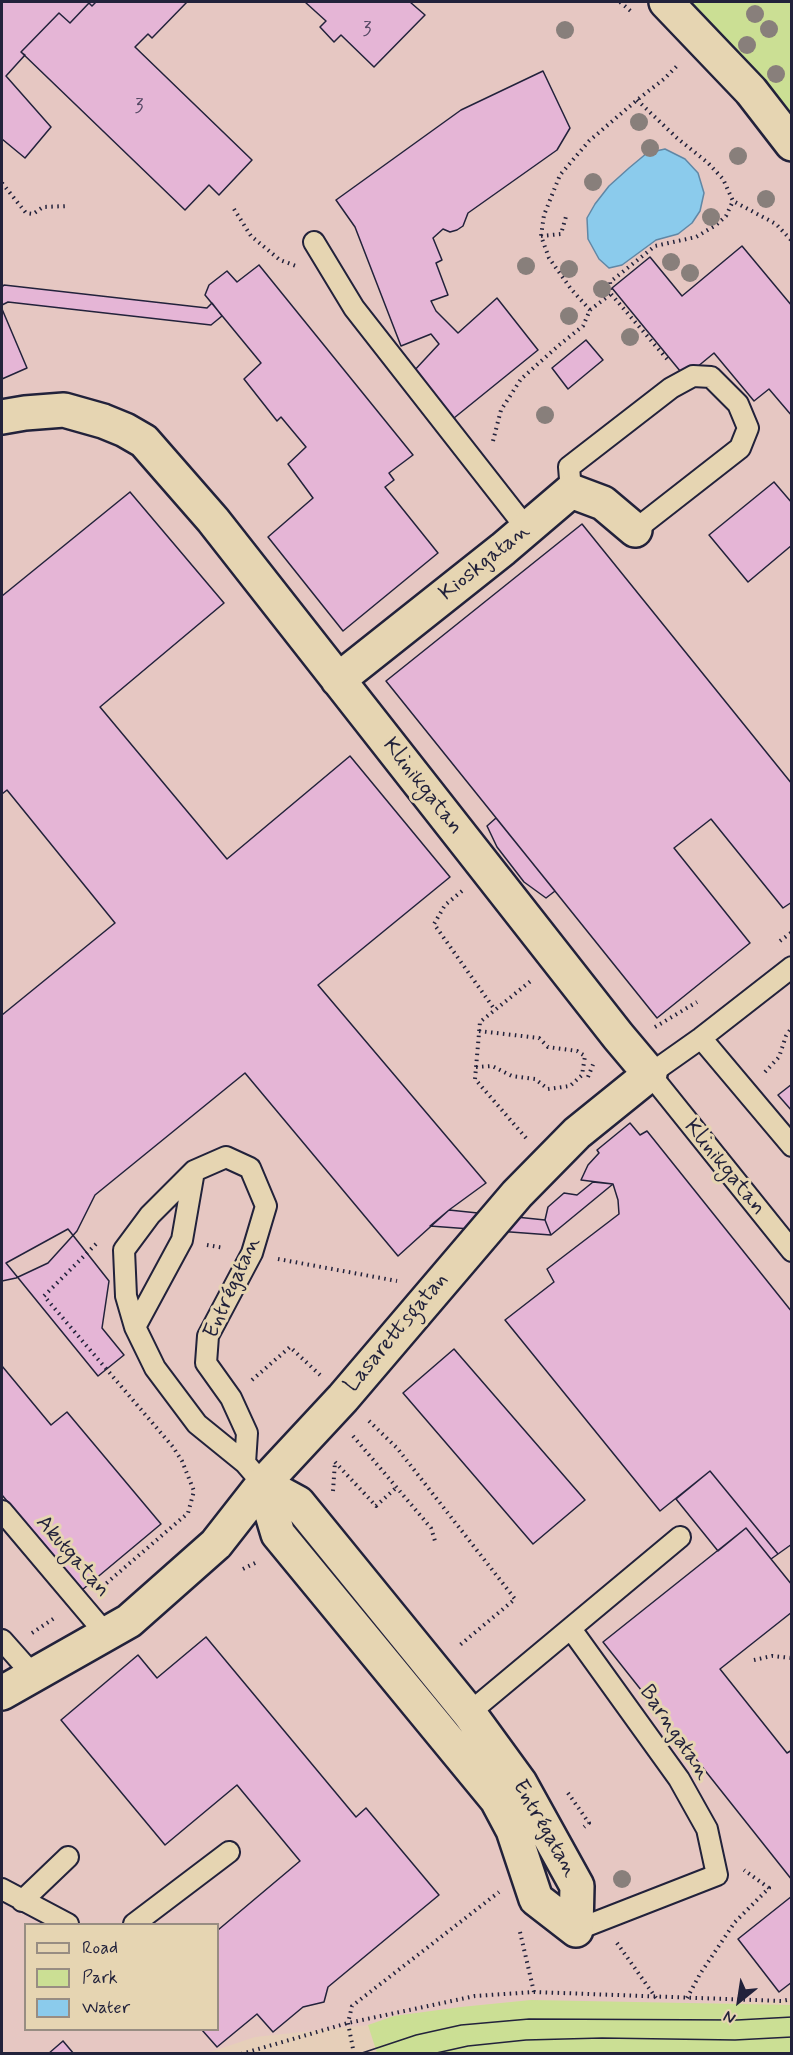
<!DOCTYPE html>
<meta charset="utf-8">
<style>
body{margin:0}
#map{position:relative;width:793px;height:2055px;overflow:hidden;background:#e6cfb9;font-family:Mynerve,sans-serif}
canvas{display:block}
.frame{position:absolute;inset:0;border:3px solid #22223b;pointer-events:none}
.legend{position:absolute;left:24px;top:1923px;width:195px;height:108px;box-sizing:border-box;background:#e6d5b2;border:2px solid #988d82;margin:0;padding:8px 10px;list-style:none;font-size:18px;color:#22223b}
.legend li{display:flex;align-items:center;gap:12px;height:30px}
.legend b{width:30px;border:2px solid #988d82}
.north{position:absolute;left:709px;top:1971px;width:60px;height:60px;-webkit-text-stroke:4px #e6d5b2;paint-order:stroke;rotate:210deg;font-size:16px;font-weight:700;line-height:24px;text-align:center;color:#22223b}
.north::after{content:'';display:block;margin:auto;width:21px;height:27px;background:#22223b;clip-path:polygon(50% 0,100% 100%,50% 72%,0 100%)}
</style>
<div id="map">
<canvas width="793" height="2055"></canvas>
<div class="frame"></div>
<ul class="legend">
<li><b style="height:8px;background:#e6d5b2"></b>Road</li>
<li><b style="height:16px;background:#cbdf94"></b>Park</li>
<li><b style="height:16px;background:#8bcbec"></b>Water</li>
</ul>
<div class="north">N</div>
</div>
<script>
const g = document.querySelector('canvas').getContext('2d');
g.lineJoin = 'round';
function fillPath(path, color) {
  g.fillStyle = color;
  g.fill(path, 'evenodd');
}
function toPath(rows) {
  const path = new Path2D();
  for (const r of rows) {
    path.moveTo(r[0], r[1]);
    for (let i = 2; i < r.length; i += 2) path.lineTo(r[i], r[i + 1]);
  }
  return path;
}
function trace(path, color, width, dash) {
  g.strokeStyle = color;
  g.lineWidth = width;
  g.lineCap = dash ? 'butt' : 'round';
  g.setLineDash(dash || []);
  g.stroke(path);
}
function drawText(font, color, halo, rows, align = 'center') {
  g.font = font + ' Mynerve,sans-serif';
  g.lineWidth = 6;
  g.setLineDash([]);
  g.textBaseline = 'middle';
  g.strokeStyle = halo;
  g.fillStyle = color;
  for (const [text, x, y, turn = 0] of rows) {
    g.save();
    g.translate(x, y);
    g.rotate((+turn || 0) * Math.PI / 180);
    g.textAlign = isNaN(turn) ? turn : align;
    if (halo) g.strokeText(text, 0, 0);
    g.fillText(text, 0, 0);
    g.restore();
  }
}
fillPath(toPath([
 [2,2,666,2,791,144,791,1999,781,2001,695,2004,531,2000,461,2007,394,2016,368,2025,255,2037,207,2053,2,2054],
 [26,1924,218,1924,218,2030,26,2030]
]), '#e6c7c2');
fillPath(toPath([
 [666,2,791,2,791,144],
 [531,2000,791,2005,791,2053,377,2053,368,2025,394,2016,461,2007]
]), '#cbdf94');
const water = toPath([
 [665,149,685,159,698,173,704,193,700,211,692,223,678,234,656,240,622,265,609,268,599,259,588,239,587,218,595,204,609,186,629,168,647,153,665,149]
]);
fillPath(water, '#8bcbec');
trace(water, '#6187a5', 1.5);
const building = toPath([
 [2,2,96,2,92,6,89,3,70,23,59,13,21,52,25,55,6,76,51,127,25,158,2,139,2,2],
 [96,2,187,2,152,38,148,34,135,47,252,160,219,195,209,185,185,210,21,52,59,13,70,23,89,3,92,6,96,2],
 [305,2,410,2,425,15,374,67,341,35,334,42,320,27,326,21,305,2],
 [543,71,570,128,557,150,468,213,463,226,457,230,450,232,443,229,433,238,442,260,436,263,448,295,431,301,436,311,458,333,497,298,538,350,454,418,412,373,439,344,431,334,401,346,355,227,336,200,461,110,543,71],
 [742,246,792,306,792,416,769,389,754,401,714,353,685,377,612,288,650,257,682,296,742,246],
 [259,265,413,455,389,473,394,480,385,487,438,553,343,631,268,537,313,498,288,464,306,447,281,417,277,421,244,379,261,363,205,295,209,285,227,271,237,282,259,265],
 [4,285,207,308,212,303,222,316,211,325,8,302,2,305,2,287,4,285],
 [2,309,27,368,2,379,2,309],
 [586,340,603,360,568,389,552,368,586,340],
 [774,482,792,503,792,545,748,582,709,535,774,482],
 [130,492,224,603,100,707,227,859,350,756,450,877,318,985,486,1183,449,1210,398,1256,245,1073,95,1195,77,1231,48,1263,16,1278,2,1281,2,1015,115,923,7,790,2,794,2,596,130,492],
 [582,524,792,784,792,902,783,908,711,819,674,848,750,943,657,1018,386,681,582,524],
 [496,818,555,891,546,898,524,882,497,847,487,826,496,818],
 [792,1084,792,1111,778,1095,792,1084],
 [630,1123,640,1135,647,1131,792,1312,792,1544,778,1554,710,1471,660,1511,505,1320,554,1282,547,1269,619,1214,618,1200,613,1184,581,1180,588,1165,599,1153,597,1150,630,1123],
 [593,1182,613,1184,551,1235,545,1220,548,1207,564,1193,577,1195,593,1182],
 [449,1210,545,1220,551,1235,430,1226,449,1210],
 [68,1229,109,1281,102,1328,124,1355,98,1376,6,1263,68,1229],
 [454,1349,585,1500,533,1544,403,1393,454,1349],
 [2,1366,51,1425,67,1412,161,1524,82,1590,2,1495,2,1366],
 [710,1471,778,1554,771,1559,746,1528,718,1551,676,1499,710,1471],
 [746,1528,792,1585,792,1612,720,1669,787,1753,792,1750,792,1880,603,1642,746,1528],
 [206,1637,356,1817,366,1808,439,1895,328,1987,324,2002,303,2007,273,2032,257,2014,217,2047,202,2030,218,2030,218,1930,300,1861,237,1785,165,1845,61,1720,138,1655,157,1678,206,1637],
 [792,1896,792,1982,779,1992,738,1939,792,1896],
 [63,2041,74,2054,48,2054,63,2041]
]);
fillPath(building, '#e5b5d6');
trace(building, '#22223b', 1.5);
const service = toPath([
 [314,242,354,308,527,529],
 [571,491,569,467,671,388,693,376,711,377,738,404,748,428,740,448,635,530],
 [792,967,701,1038,650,1074,792,1251],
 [701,1038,792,1146],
 [135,1327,182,1240,194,1171],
 [245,1463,247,1433,231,1398,206,1363,208,1336,252,1253,266,1206,250,1168,226,1157,194,1171,150,1215,124,1250,126,1296,135,1327,155,1368,197,1424,245,1463,263,1484],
 [2,1511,106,1634],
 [571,1629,679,1779,707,1829,717,1875,576,1930],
 [2,1640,33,1675],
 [469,1713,680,1537],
 [2,1889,68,1924],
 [22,1901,68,1857],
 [134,1924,229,1852]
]);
const minor = toPath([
 [666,2,751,91,792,144],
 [2,417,25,413,64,410,103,421,125,430,144,441,213,520,618,1036,650,1074,577,1133,517,1194,343,1398,263,1484,216,1544,129,1621,2,1693],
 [338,680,503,549,571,491,603,503,635,530],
 [263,1484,298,1503,469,1713,520,1783,577,1886,576,1930,536,1899,513,1830,497,1800,278,1534,263,1484]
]);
trace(service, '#22223b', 24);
trace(minor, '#22223b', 38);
trace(toPath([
 [620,2,633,13],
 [637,100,677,138,708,163,723,179,733,201,776,224,792,241],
 [2,183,26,213,33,214,43,207,68,206],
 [234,209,251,236,280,260,296,266],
 [541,236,561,234,567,213],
 [590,310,611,294],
 [667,359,611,294,610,282,655,246,696,237,716,225,726,216,733,201],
 [493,441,501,410,521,379,558,346,583,326,590,310,571,289,549,258,541,236,544,215,560,175,589,141,637,100,664,79,679,64],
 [462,891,445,905,434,924,495,1010],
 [780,941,792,932],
 [655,1027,697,1002],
 [476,1067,492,1066,512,1076,535,1079,548,1089,570,1086,582,1075,585,1056,577,1051,548,1047,539,1038,479,1031],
 [765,1072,779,1057,786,1036,792,1027],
 [588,1077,594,1062],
 [526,1138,475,1079,480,1022,532,980],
 [96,1244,44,1296,173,1447,182,1461,194,1491,188,1513,102,1587],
 [207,1245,224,1248],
 [278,1259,397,1281],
 [252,1380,290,1347,320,1375],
 [369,1421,397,1448,515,1599,460,1645],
 [353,1436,431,1528,435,1541],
 [335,1462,376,1506,397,1487],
 [333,1491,335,1462],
 [243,1569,257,1562],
 [32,1633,56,1617],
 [754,1660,772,1656,792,1658],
 [568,1793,589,1823,584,1827],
 [520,1932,534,1992],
 [617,1943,656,1998],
 [687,1998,700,1974,735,1922,769,1888,744,1870],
 [241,2054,348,2023,475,1996,534,1992,781,2001,792,1999],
 [354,2054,348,2023,352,2006,499,1892]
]), '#22223b', 4, [1.5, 4.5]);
trace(service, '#e6d5b2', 20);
trace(minor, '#e6d5b2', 33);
trace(toPath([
 [359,2054,416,2035,461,2025,529,2019,737,2020,792,2017],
 [432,2054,468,2046,526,2040,602,2038,735,2040,792,2037]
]), '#22223b', 1.5);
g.fillStyle = '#887f7b';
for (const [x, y] of [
 [755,14],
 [769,29],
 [565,30],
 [747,45],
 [776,74],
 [639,122],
 [650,148],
 [738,156],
 [593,182],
 [766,199],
 [711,217],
 [671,262],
 [526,266],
 [569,269],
 [690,273],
 [602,289],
 [569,316],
 [630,337],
 [545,415],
 [622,1879]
]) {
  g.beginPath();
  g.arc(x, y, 9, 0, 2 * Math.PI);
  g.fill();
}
drawText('20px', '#534762', null, [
 ["3",367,31],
 ["3",139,108]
]);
drawText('22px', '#22223b', '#e6d5b2', [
 ["Kioskgatan",485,563,-39],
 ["Klinikgatan",422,787,52],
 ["Klinikgatan",724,1168,51],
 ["Entrégatan",233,1288,-66],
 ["Lasarettsgatan",397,1333,-50],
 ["Akutgatan",72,1557,49],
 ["Barngatan",674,1733,56],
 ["Entrégatan",544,1829,60]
]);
</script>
